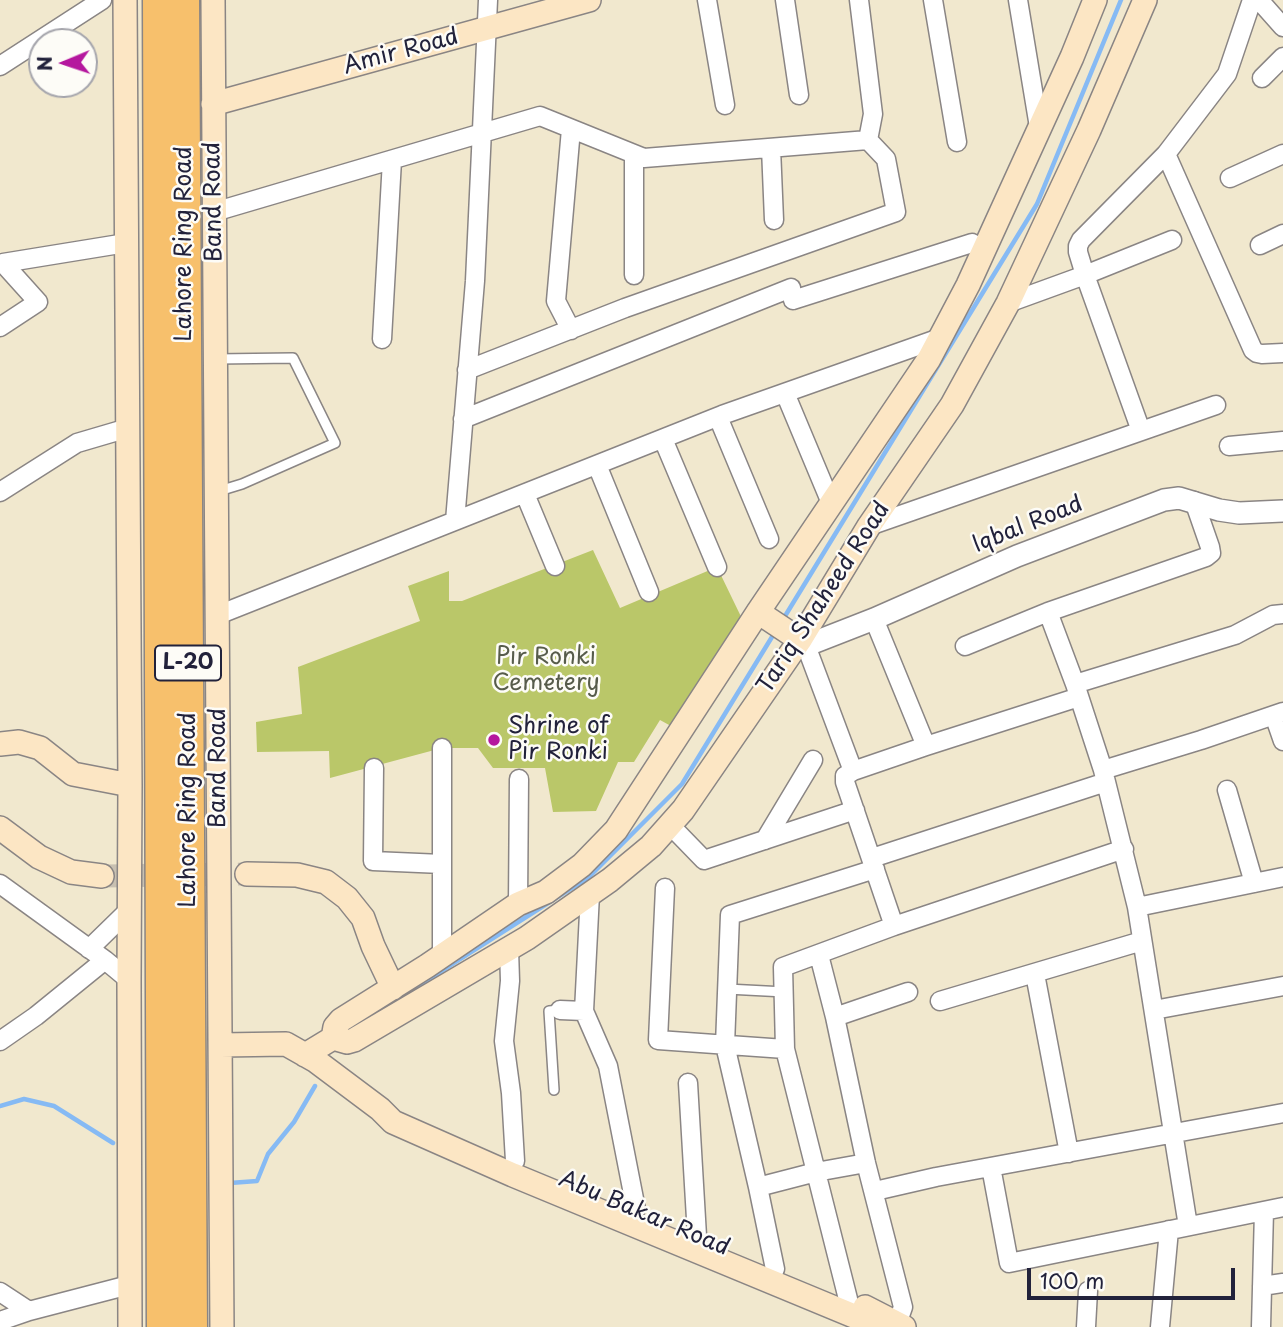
<!DOCTYPE html>
<style>
body{margin:0}
#map{position:relative;width:1283px;height:1327px;overflow:hidden;background:#f1e8ce;font-family:"Playpen Sans",sans-serif}
canvas{display:block}
.north{position:absolute;left:28px;top:28px;width:70px;height:70px;box-sizing:border-box;background:#fdfcf7;border:2px solid #a5a5ac;border-radius:50%;rotate:268deg;font-size:19px;font-weight:700;line-height:28px;text-align:center;color:#22223b}
.north::after{content:'';display:block;margin:auto;width:24px;height:32px;background:#b5179e;clip-path:polygon(50% 0,100% 100%,50% 72%,0 100%)}
.scale{position:absolute;left:1027px;top:1268px;width:208px;height:32px;box-sizing:border-box;border:4px solid #22223b;border-top:0;padding-left:9px;font-size:21px;line-height:24px;white-space:nowrap;color:#22223b;-webkit-text-stroke:5px #fdfcf7;paint-order:stroke}
</style>
<div id="map">
<canvas width="1283" height="1327"></canvas>
<div class="north">N</div>
<div class="scale">100 m</div>
</div>
<script>
const g = document.querySelector('canvas').getContext('2d');
g.lineJoin = 'round';
function fillPath(path, color) {
  g.fillStyle = color;
  g.fill(path, 'evenodd');
}
function toPath(rows) {
  const path = new Path2D();
  for (const r of rows) {
    path.moveTo(r[0], r[1]);
    for (let i = 2; i < r.length; i += 2) path.lineTo(r[i], r[i + 1]);
  }
  return path;
}
function trace(path, color, width, dash) {
  g.strokeStyle = color;
  g.lineWidth = width;
  g.lineCap = dash ? 'butt' : 'round';
  g.setLineDash(dash || []);
  g.stroke(path);
}
function drawText(font, color, halo, rows, align = 'center') {
  g.font = font + ' "Playpen Sans",sans-serif';
  g.lineWidth = 5;
  g.setLineDash([]);
  g.textBaseline = 'middle';
  g.strokeStyle = halo;
  g.fillStyle = color;
  for (const [text, x, y, turn = 0] of rows) {
    g.save();
    g.translate(x, y);
    g.rotate((+turn || 0) * Math.PI / 180);
    g.textAlign = isNaN(turn) ? turn : align;
    if (halo) g.strokeText(text, 0, 0);
    g.fillText(text, 0, 0);
    g.restore();
  }
}
fillPath(toPath([
 [593,550,620,608,717,567,747,629,680,731,660,720,634,762,618,762,596,811,553,812,545,768,493,768,478,748,442,748,330,778,329,751,257,752,256,722,302,714,298,667,420,621,408,586,449,571,449,601,462,601]
]), '#bac769');
trace(toPath([
 [782,621,1037,204,1121,0],
 [350,1029,589,877,682,784,775,632],
 [0,1106,24,1099,54,1106,113,1143],
 [230,1183,257,1181,268,1154,294,1122,315,1086]
]), '#86baf4', 4.5);
trace(toPath([
 [102,876,247,874]
]), '#c8c0b1', 23, [23, 11]);
const service = toPath([
 [216,359,293,358,335,443,242,484,219,491],
 [727,989,785,992],
 [554,1090,549,1011,560,1010]
]);
const minor = toPath([
 [707,0,725,105],
 [785,0,799,95],
 [859,0,873,114,868,140],
 [933,0,957,142],
 [1018,0,1039,127],
 [1259,0,1283,27],
 [0,66,102,0],
 [1262,78,1283,57],
 [571,129,556,301,571,330],
 [771,148,774,220],
 [1166,154,1253,350,1257,353,1262,354,1283,353],
 [1230,178,1283,154],
 [214,212,540,116,644,158,868,140,886,159,896,212,625,308,467,370],
 [1260,245,1283,234],
 [634,275,634,154],
 [1008,303,1085,275,1172,240],
 [0,327,38,302,3,263,126,243],
 [382,339,392,160],
 [785,393,831,503],
 [718,417,769,539],
 [463,419,791,288,793,300,972,243,984,250],
 [1141,431,1085,275,1078,252,1078,246,1081,240,1166,154,1227,74,1252,0],
 [663,439,717,567],
 [1229,446,1283,441],
 [597,465,649,592],
 [0,492,77,443,128,428],
 [525,494,555,566],
 [455,521,475,281,488,0],
 [869,526,1216,405],
 [1048,612,1075,684,1103,770,1137,907,1188,1226],
 [218,615,722,415,940,338],
 [874,619,926,746],
 [805,643,853,771],
 [965,646,1048,612,1206,557,1211,553,1210,547,1194,501],
 [1075,684,1235,635,1273,615,1283,614],
 [1274,715,1283,741],
 [442,748,442,956],
 [374,768,373,861,442,864],
 [1103,770,1201,740,1283,712],
 [1227,790,1254,883],
 [670,825,704,860,855,810],
 [765,840,813,760],
 [872,858,1106,782],
 [0,884,105,960,129,980],
 [665,888,658,1040,785,1049],
 [518,904,519,779],
 [1137,907,1283,877],
 [894,926,845,782,845,776,853,771,926,746,1079,697],
 [89,949,129,910],
 [509,949,510,981,504,1041,511,1093,515,1161],
 [819,955,835,1017,866,1163,903,1307,896,1327],
 [1035,974,1069,1153],
 [940,1001,1142,941],
 [560,1010,584,1011,608,1066,636,1209],
 [1154,1010,1283,986],
 [584,1011,590,894],
 [835,1017,908,992],
 [0,1041,36,1016,105,960],
 [688,1083,697,1236],
 [991,1167,1009,1263,1283,1207],
 [758,1187,816,1172,866,1163],
 [875,1191,936,1177,1283,1113],
 [775,1269,758,1187,725,1045,730,915,875,869],
 [1262,1286,1283,1283],
 [0,1292,29,1311,129,1285],
 [848,1299,785,1049,783,967,894,926,1124,849],
 [0,1321,29,1311],
 [1086,1327,1088,1291],
 [1160,1327,1169,1230],
 [1261,1327,1264,1211]
]);
const tertiary = toPath([
 [800,640,805,643,810,644,874,619,1017,556,1164,500,1179,498,1219,510,1239,513,1283,511]
]);
const secondary = toPath([
 [125,0,130,785,129,980,130,1327],
 [213,0,222,1327],
 [213,104,589,0],
 [758,612,800,640],
 [0,744,19,742,40,748,73,774,130,785],
 [0,828,39,857,71,872,102,876],
 [247,874,297,875,326,882,347,898,363,918,373,946,393,988],
 [333,1038,347,1042,354,1040,527,938,610,880,651,846,683,810,800,640,869,526,952,405,1008,303,1089,130,1145,0],
 [221,1045,286,1044,316,1061,380,1109,393,1122,513,1175,861,1319,877,1327],
 [305,1055,333,1038,335,1027,341,1020,427,966,518,904,546,892,582,865,616,830,758,612,929,359,968,285,1072,57,1095,0],
 [865,1307,904,1327]
]);
const motorway = toPath([
 [158,0,162,1327],
 [184,0,192,1327]
]);
trace(service, '#8a8584', 12);
trace(minor, '#8a8584', 21);
trace(tertiary, '#8a8584', 24);
trace(secondary, '#8a8584', 26);
trace(motorway, '#8a8584', 33);
trace(service, '#fff', 9);
trace(minor, '#fff', 18);
trace(tertiary, '#fff', 21);
trace(secondary, '#fce6c4', 23);
trace(motorway, '#f7c06c', 30);
for (const [x, y, r, color] of [
 [494,740,7,"#b5179e"]
]) {
  const dot = new Path2D();
  dot.arc(x, y, r, 0, 2 * Math.PI);
  g.fillStyle = color;
  g.fill(dot);
  trace(dot, '#fdfcf7', 2.5);
}
for (const [x, y, w] of [
 [188,663,66]
]) {
  const box = new Path2D();
  box.roundRect(x - w / 2, y - 17.5, w, 35, 5);
  g.fillStyle = '#fdfcf7';
  g.fill(box);
  trace(box, '#22223b', 2);
}
drawText('bold 21px', '#22223b', null, [
 ["L-20",188,663]
]);
drawText('23px', '#22223b', '#fdfcf7', [
 ["Amir Road",401,52,-15],
 ["Band Road",214,202,-91],
 ["Lahore Ring Road",185,244,-90],
 ["Iqbal Road",1028,525,-22],
 ["Tariq Shaheed Road",824,598,-57],
 ["Band Road",219,768,-90],
 ["Lahore Ring Road",189,810,-90],
 ["Abu Bakar Road",644,1214,23]
]);
drawText('23px', '#575c4b', '#fdfcf7', [
 ["Pir Ronki",546,658],
 ["Cemetery",546,684]
]);
drawText('23px', '#22223b', '#fdfcf7', [
 ["Shrine of",508,727],
 ["Pir Ronki",508,753]
], 'left');
</script>
